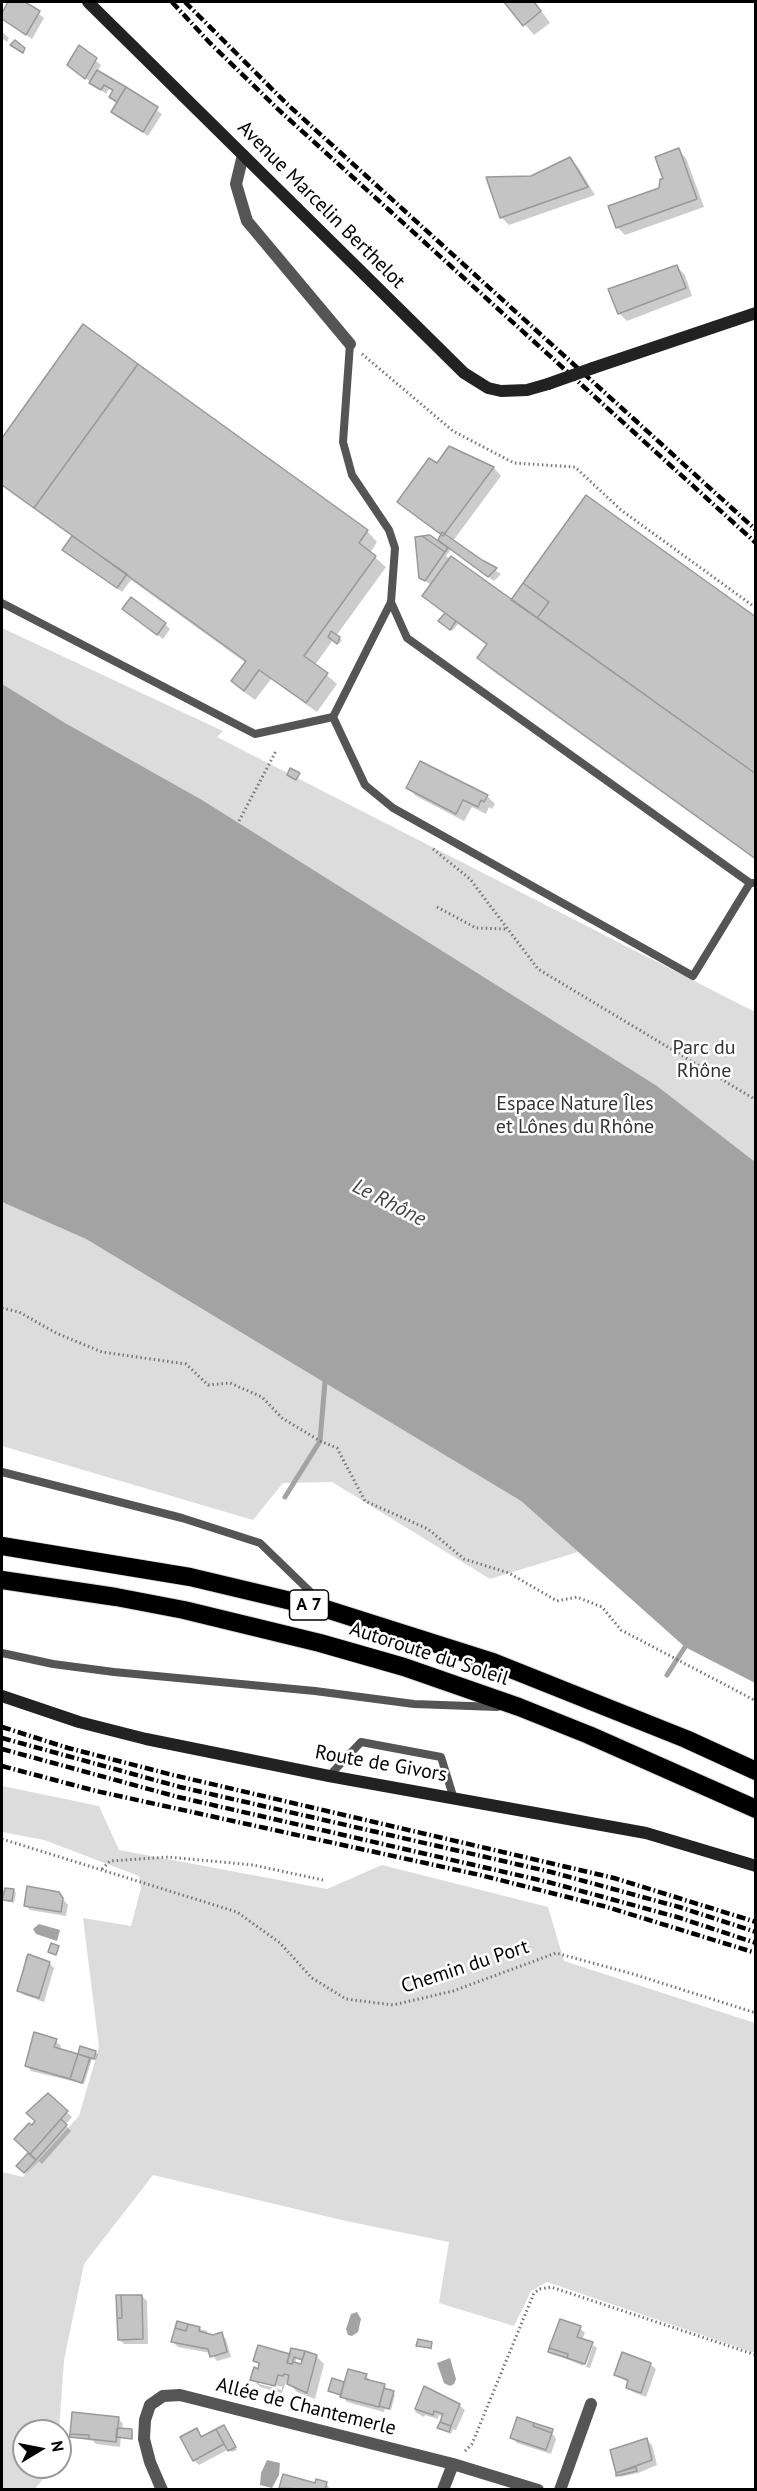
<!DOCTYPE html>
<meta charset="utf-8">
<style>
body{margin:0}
#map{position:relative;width:757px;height:2491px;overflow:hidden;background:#fff;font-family:"PT Sans",sans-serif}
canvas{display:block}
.frame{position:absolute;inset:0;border:3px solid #000;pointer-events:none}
.north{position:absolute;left:12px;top:2419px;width:60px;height:60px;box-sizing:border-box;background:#fff;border:2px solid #999;border-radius:50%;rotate:80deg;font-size:16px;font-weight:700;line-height:24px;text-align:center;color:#000}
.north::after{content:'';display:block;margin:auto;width:21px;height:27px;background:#000;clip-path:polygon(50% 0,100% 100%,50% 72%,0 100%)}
</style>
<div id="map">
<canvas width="757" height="2491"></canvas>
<div class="frame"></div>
<div class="north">N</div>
</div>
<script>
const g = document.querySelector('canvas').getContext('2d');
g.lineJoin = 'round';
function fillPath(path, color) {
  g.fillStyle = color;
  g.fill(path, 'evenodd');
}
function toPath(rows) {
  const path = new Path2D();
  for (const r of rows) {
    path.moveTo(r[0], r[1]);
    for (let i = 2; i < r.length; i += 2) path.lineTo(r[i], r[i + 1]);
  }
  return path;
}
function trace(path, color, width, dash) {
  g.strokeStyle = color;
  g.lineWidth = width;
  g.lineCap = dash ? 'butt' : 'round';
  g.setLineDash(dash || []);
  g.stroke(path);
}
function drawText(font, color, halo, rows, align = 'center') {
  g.font = font + ' "PT Sans",sans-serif';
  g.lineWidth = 5;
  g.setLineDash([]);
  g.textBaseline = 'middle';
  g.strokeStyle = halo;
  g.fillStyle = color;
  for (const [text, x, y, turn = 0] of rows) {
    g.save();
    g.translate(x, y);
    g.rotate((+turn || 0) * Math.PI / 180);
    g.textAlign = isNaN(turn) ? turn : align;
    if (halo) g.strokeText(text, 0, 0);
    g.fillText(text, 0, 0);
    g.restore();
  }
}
fillPath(toPath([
 [2,628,223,731,217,737,755,1012,755,1434,2,964],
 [2,1202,86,1239,521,1501,578,1552,490,1579,332,1482,283,1483,253,1520,2,1446],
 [2,1786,99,1806,119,1850,327,1889,382,1865,548,1907,564,1961,755,2023,755,2353,547,2282,531,2291,514,2326,439,2303,449,2242,346,2221,153,2175,84,2264,64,2360,59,2431,24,2431,24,2467,53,2467,35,2489,2,2489,2,2172,23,2177,79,2116,99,2047,83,1918,131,1926,141,1888,139,1876,44,1840,2,1832]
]), '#dcdcdc');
fillPath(toPath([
 [2,684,65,723,202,800,657,1086,755,1162,755,1683,685,1647,521,1501,86,1239,2,1202],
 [39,1924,60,1930,57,1941,36,1934,33,1929],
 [357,2312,361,2319,358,2332,352,2336,348,2335,346,2329,351,2314],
 [450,2358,456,2379,454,2384,450,2386,444,2383,437,2363],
 [267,2460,280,2463,279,2475,272,2488,260,2485,261,2473]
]), '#a3a3a3');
fillPath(toPath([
 [9,2,22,2,44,18,32,39,2,18],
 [506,2,535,2,550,23,534,35],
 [2,32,9,38,7,42,2,38],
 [80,47,101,65,97,72,162,114,148,136,113,112,118,103,111,97,114,92,109,89,106,94,74,69],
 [678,150,686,158,704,207,625,235,617,227,660,189],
 [570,159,578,167,595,195,509,225,501,217],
 [677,267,685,275,692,296,627,321,619,313],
 [84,326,367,531,377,542,370,553,386,567,336,636,342,640,339,644,333,640,315,665,337,684,317,712,271,679,255,700,243,691,233,681,246,663,131,580,122,592,69,555,73,537,2,486,2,440],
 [450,448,494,468,501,476,453,541,501,574,494,581,451,549,446,556,512,602,756,618,756,860,490,669,479,658,488,646,458,624,452,631,442,623,446,615,424,596,431,585,420,577,447,547,439,540,442,536,399,502,437,465],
 [129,614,165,624,170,629,163,639],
 [408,788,487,796,495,804,492,809,489,807,486,814,472,807,464,821,416,796],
 [14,1891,16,1893,14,1903,6,1901,4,1899],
 [58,1893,68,1905,66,1916,30,1910,25,1905],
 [26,1955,49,1963,54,1968,44,2002,24,1995,19,1990],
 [56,2041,61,2046,60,2050,79,2056,81,2048,98,2054,96,2060,92,2059,84,2084,31,2071,26,2065],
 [48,2095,72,2117,65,2125,71,2131,42,2164,39,2161,26,2174,18,2166,30,2153,32,2127,37,2121],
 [142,2296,147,2301,148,2344,124,2344,119,2339],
 [178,2323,207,2331,208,2335,213,2336,221,2334,226,2339,231,2357,217,2361,211,2353,178,2347,173,2342],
 [580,2328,585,2333,582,2340,593,2344,591,2344,583,2366,562,2357],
 [431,2343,432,2350,418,2345],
 [593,2345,597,2348,590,2368,586,2367],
 [292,2349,316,2356,324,2364,315,2399,297,2392,289,2383,286,2382,282,2393,260,2387,252,2379,260,2366,255,2360,289,2355],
 [296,2358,304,2361,302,2366,296,2365],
 [259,2380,282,2387,282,2390,259,2384],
 [650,2364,656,2369,646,2397,633,2392,627,2387,629,2383,615,2375],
 [366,2375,371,2382,384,2386,395,2395,391,2410,385,2408,384,2412,347,2402,342,2396,330,2391,333,2380,345,2384],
 [424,2388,459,2405,465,2410,456,2430,453,2429,451,2434,439,2428,443,2417,439,2415,438,2419,425,2415,424,2417,415,2412],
 [118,2418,123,2424,122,2430,133,2433,133,2437,121,2436,120,2447,96,2444,93,2441,71,2437],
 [518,2419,554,2432,539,2427,539,2430,554,2435,556,2439,551,2454,517,2443,511,2437],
 [224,2426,237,2450,232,2452,229,2449,199,2465,194,2460,197,2430,203,2437],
 [647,2440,652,2445,657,2465,638,2473,620,2477,611,2451],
 [326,2483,331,2490,283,2490,281,2487]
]), '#0003');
trace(toPath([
 [285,1497,320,1441,325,1382],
 [667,1675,685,1647]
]), '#a3a3a3', 5);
const building = toPath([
 [8,2,25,2,40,11,26,35,2,19,2,13,8,2],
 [504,2,534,2,541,11,523,26,504,2],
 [15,40,25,48,23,53,10,45,15,40],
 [79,45,97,58,85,79,67,65,79,45],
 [97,70,126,87,117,102,109,97,113,90,104,85,101,90,89,83,97,70],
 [126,87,158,107,143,132,111,112,126,87],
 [679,148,697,199,616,228,608,206,659,188,660,179,663,179,655,157,679,148],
 [570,157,588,187,500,218,486,177,531,176,570,157],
 [677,265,686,288,618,314,608,289,677,265],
 [83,324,138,364,34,508,2,485,2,438,83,324],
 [138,364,368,530,359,543,376,556,304,656,328,673,306,703,259,670,244,691,231,681,246,661,34,508,138,364],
 [449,446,494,467,443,536,397,502,429,458,437,463,449,446],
 [586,495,756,617,756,774,537,618,549,602,523,583,586,495],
 [442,532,482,560,497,568,488,577,438,540,442,532],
 [430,535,448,548,445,552,422,536,430,535],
 [72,536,127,574,117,588,62,550,72,536],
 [422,536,445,552,425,581,419,578,415,537,422,536],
 [451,556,756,774,756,859,477,658,487,644,422,596,451,556],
 [523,583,549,602,537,618,511,600,523,583],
 [131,597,166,623,157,635,122,609,131,597],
 [445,613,456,621,450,630,438,621,445,613],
 [331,631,340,637,337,644,328,637,331,631],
 [420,761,488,795,484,802,481,800,478,807,463,800,456,814,406,788,420,761],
 [290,768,300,773,296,780,287,775,290,768],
 [27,1886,59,1892,63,1898,61,1912,24,1906,27,1886],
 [5,1888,14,1889,12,1901,2,1900,5,1888],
 [51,1943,59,1946,56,1955,48,1952,51,1943],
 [28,1954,50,1962,39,1998,17,1991,28,1954],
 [34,2032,57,2039,54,2047,78,2054,70,2079,25,2066,34,2032],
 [80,2046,96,2051,94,2059,78,2054,80,2046],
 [78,2054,90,2058,82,2083,70,2079,78,2054],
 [48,2093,68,2111,30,2154,14,2139,29,2123,32,2125,35,2121,26,2113,48,2093],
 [61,2119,67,2125,36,2160,30,2154,61,2119],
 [28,2153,36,2160,24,2173,16,2166,28,2153],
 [116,2295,121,2295,122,2318,117,2318,116,2295],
 [121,2295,142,2295,143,2339,118,2340,117,2318,122,2318,121,2295],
 [560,2319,581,2326,577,2337,593,2342,585,2364,567,2358,568,2354,549,2348,560,2319],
 [177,2321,188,2324,186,2331,175,2328,177,2321],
 [188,2324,200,2327,199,2331,213,2335,222,2332,227,2352,210,2357,208,2349,171,2342,175,2328,186,2331,188,2324],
 [418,2339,432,2342,431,2348,416,2346,418,2339],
 [258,2345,290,2354,287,2363,292,2364,293,2362,301,2364,305,2351,317,2355,307,2393,287,2384,289,2375,284,2374,283,2376,278,2375,275,2386,250,2380,254,2367,258,2369,259,2363,253,2361,258,2345],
 [291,2348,305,2351,302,2360,294,2357,292,2364,287,2363,291,2348],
 [549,2348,568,2354,567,2358,548,2352,549,2348],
 [622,2352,651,2363,641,2393,626,2388,628,2380,614,2375,622,2352],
 [348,2369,367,2374,365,2379,385,2384,379,2407,340,2397,348,2369],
 [332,2378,344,2382,341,2395,328,2391,332,2378],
 [424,2386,460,2404,451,2426,440,2422,443,2414,434,2411,433,2415,415,2409,424,2386],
 [384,2388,394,2391,389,2409,379,2406,384,2388],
 [72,2412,119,2417,116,2442,89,2439,89,2435,70,2434,72,2412],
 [517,2417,534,2423,533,2426,552,2433,546,2450,510,2438,517,2417],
 [440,2422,451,2426,449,2432,437,2428,440,2422],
 [534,2423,553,2429,552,2433,533,2426,534,2423],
 [224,2425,236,2447,228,2451,216,2429,224,2425],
 [117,2428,132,2429,132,2439,116,2437,117,2428],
 [197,2428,201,2437,216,2429,224,2444,193,2461,180,2437,197,2428],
 [70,2434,89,2435,89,2439,69,2437,70,2434],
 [647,2438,652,2460,616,2473,610,2450,647,2438],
 [636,2467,637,2471,616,2476,616,2473,636,2467],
 [283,2474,315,2483,316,2479,327,2482,325,2490,279,2488,283,2474]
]);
fillPath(building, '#c4c4c4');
trace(building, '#999', 1.5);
const highway = toPath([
 [2,1546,190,1577,329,1610,493,1662,686,1739,756,1771],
 [2,1580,116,1597,184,1610,320,1643,404,1667,519,1707,589,1735,756,1809]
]);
trace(highway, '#dbdbdb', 20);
trace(toPath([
 [362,354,453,431,514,463,575,467,621,510,756,608],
 [239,821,276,751],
 [433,849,470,879,538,969,756,1100],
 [437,907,476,928,507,929],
 [2,1308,19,1312,56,1333,102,1352,186,1364,208,1385,230,1383,262,1397,282,1418,320,1441,337,1448,365,1501,428,1529,464,1559,509,1573,557,1601,577,1597,602,1607,621,1630,756,1701],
 [2,1839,237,1912,280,1943,312,1978,346,1999,393,2005,453,1991,556,1953,633,1974,756,2013],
 [102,1869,110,1861,168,1857,253,1865,323,1880],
 [465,2451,472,2444,534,2293,540,2289,551,2287,756,2355]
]), '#777', 3, [1.5, 3]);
trace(toPath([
 [350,344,343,442,352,475,389,530,395,548,391,602,407,638,750,883,756,883],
 [2,603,255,734,333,717,391,602],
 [333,717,365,785,393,808,693,976,750,883],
 [2,1472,182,1518,260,1543,323,1604],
 [2,1653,53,1664,114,1672,315,1691,414,1704,497,1707],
 [329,1776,361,1742,441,1757,453,1796]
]), '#555', 8);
trace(toPath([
 [243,155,236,184,247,221,350,344],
 [162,2490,150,2462,144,2439,145,2420,150,2405,163,2396,180,2395,453,2464,538,2490],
 [443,2490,453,2464],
 [560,2490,591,2404]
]), '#555', 12);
trace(toPath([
 [88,2,464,373,488,388,501,391,527,390,548,384],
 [593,368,756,313],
 [2,1696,79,1722,146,1739,329,1776,646,1833,756,1866]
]), '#222', 12);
trace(highway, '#000', 18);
trace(toPath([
 [172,2,209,42,281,112,756,543],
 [185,2,287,104,756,530],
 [2,1727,68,1748,173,1775,614,1878,756,1922],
 [2,1738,180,1787,551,1872,679,1907,756,1932],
 [2,1749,178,1797,548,1882,677,1917,756,1943],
 [2,1766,96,1791,480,1875,607,1907,756,1953]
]), '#000', 4.5, [9, 3, 1.5, 3]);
trace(toPath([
 [548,384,593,368]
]), '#222', 12);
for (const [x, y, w] of [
 [309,1605,39]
]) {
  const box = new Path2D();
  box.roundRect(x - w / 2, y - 15, w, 30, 4.5);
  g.fillStyle = '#fff';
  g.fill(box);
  trace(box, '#000', 1.5);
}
drawText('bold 18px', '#000', null, [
 ["A 7",309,1605]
]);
drawText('20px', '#000', '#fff', [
 ["Avenue Marcelin Berthelot",321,205,45],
 ["Autoroute du Soleil",429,1654,18],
 ["Route de Givors",381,1764,10],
 ["Chemin du Port",465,1967,-18],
 ["Allée de Chantemerle",306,2407,14]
]);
drawText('20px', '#333', '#fff', [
 ["Parc du",704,1048],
 ["Rhône",704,1071],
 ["Espace Nature Îles",575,1104],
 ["et Lônes du Rhône",575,1127]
]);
drawText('italic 21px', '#444', '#fff', [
 ["Le Rhône",389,1203,27]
]);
</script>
